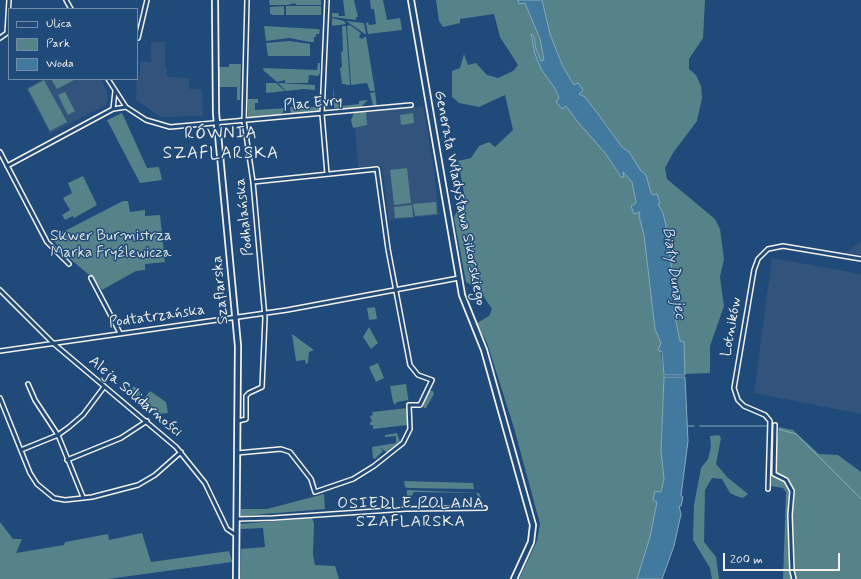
<!DOCTYPE html>
<meta charset="utf-8">
<style>
body{margin:0}
#map{position:relative;width:861px;height:579px;overflow:hidden;background:#1f4a7a;font-family:Mynerve,sans-serif}
canvas{display:block}
.legend{position:absolute;left:8px;top:8px;width:130px;height:72px;box-sizing:border-box;background:#1f4a7a;border:1px solid #748da6;margin:0;padding:5px 7px;list-style:none;font-size:12px;color:#f4f1e8}
.legend li{display:flex;align-items:center;gap:8px;height:20px}
.legend b{width:20px;border:1px solid #748da6}
.scale{position:absolute;left:723px;top:553px;width:117px;height:18px;box-sizing:border-box;border:2px solid #f4f1e8;border-top:0;padding-left:5px;font-size:12px;line-height:14px;white-space:nowrap;color:#f4f1e8;-webkit-text-stroke:3px #1f4a7a;paint-order:stroke}
</style>
<div id="map">
<canvas width="861" height="579"></canvas>
<ul class="legend">
<li><b style="height:5px;background:#1f4a7a"></b>Ulica</li>
<li><b style="height:11px;background:#56828a"></b>Park</li>
<li><b style="height:11px;background:#42799e"></b>Woda</li>
</ul>
<div class="scale">200 m</div>
</div>
<script>
const g = document.querySelector('canvas').getContext('2d');
g.lineJoin = 'round';
function fillPath(path, color) {
  g.fillStyle = color;
  g.fill(path, 'evenodd');
}
function toPath(rows) {
  const path = new Path2D();
  for (const r of rows) {
    path.moveTo(r[0], r[1]);
    for (let i = 2; i < r.length; i += 2) path.lineTo(r[i], r[i + 1]);
  }
  return path;
}
function trace(path, color, width, dash) {
  g.strokeStyle = color;
  g.lineWidth = width;
  g.lineCap = dash ? 'butt' : 'round';
  g.setLineDash(dash || []);
  g.stroke(path);
}
function drawText(font, color, halo, rows, align = 'center') {
  g.font = font + ' Mynerve,sans-serif';
  g.lineWidth = 3;
  g.setLineDash([]);
  g.textBaseline = 'middle';
  g.strokeStyle = halo;
  g.fillStyle = color;
  for (const [text, x, y, turn = 0] of rows) {
    g.save();
    g.translate(x, y);
    g.rotate((+turn || 0) * Math.PI / 180);
    g.textAlign = isNaN(turn) ? turn : align;
    if (halo) g.strokeText(text, 0, 0);
    g.fillText(text, 0, 0);
    g.restore();
  }
}
fillPath(toPath([
 [151,42,165,42,165,67,167,67,167,77,189,78,189,89,202,89,203,116,161,117,136,100,137,76,140,76,140,62,151,62],
 [43,79,101,79,107,91,108,100,106,105,50,134,26,88],
 [423,106,433,163,439,215,389,220,382,166,358,167,354,113],
 [861,242,861,255,845,253],
 [772,258,861,274,861,414,754,393]
]), '#32547c');
fillPath(toPath([
 [269,0,321,0,321,5,296,5,295,3,287,5,270,5],
 [343,0,354,0,358,17,356,17,356,20,332,17,332,13,338,13,339,16,345,16],
 [370,0,383,0,387,20,400,18,402,30,368,34,366,23,368,22,369,25,376,24,374,9,371,9],
 [436,0,518,0,519,4,525,3,540,39,544,60,541,61,536,49,534,37,531,35,535,54,541,69,553,84,559,98,606,154,621,177,623,172,632,182,636,202,636,204,631,206,640,212,639,216,644,235,655,329,661,343,660,347,664,375,661,451,664,479,661,492,655,491,653,500,657,501,650,537,637,579,519,579,537,541,540,524,514,428,487,343,477,323,489,316,492,309,480,291,466,282,454,218,464,193,458,161,471,158,479,146,489,142,495,147,513,130,505,95,479,107,459,103,452,97,452,71,460,68,464,54,468,65,476,63,487,75,498,78,513,71,518,65,500,37,494,14,460,19,460,23,443,27,439,21],
 [542,0,705,0,703,38,689,59,689,69,696,75,701,86,702,98,697,121,673,153,665,168,667,179,715,219,720,229,724,259,720,277,724,306,710,346,710,373,685,374,684,343,680,341,674,312,674,288,667,230,663,213,658,204,656,194,653,195,651,193,646,175,641,171,629,152,622,147,595,110,579,94,583,90,574,85,563,67,550,35],
 [284,6,284,15,272,15,270,13,270,7],
 [286,6,321,6,321,15,286,15],
 [332,18,344,21,346,24,332,26],
 [346,21,364,23,366,34,365,34],
 [350,25,361,33,359,37,362,39,366,36,375,91,370,91,367,83,351,85,347,26],
 [264,26,317,29,320,30,319,34,316,34,316,37,314,37,314,42,310,42,289,38,266,41],
 [342,26,346,26,350,85,346,85,346,84,342,84,340,68,342,67,341,52,343,51],
 [290,41,310,44,310,56,268,56,266,43],
 [318,63,320,63,320,73,318,76,309,75,308,83,285,83,285,80,277,82,264,71,263,68,317,70],
 [229,64,241,64,240,100,237,100,237,87,219,87,218,67,229,67],
 [51,79,76,79,57,89],
 [44,80,67,122,50,131,28,89],
 [266,83,276,83,285,91,266,93],
 [278,83,315,85,315,90,304,89,286,91],
 [333,84,335,103,341,103,342,106,359,104,359,101,368,100,360,108,343,110,343,107,334,108],
 [65,92,75,111,68,115,58,95],
 [375,92,377,107,373,105,370,93],
 [248,99,258,99,258,103,255,103,255,110,287,108,279,116,250,118,248,117],
 [290,107,314,107,319,108,319,111,316,113,291,115],
 [366,112,367,125,353,128,351,120,354,113],
 [122,113,147,168,159,167,162,180,140,183,107,120],
 [413,113,414,123,401,125,400,115],
 [407,168,411,203,394,205,390,170],
 [83,176,97,205,74,218,73,216,65,220,62,215,70,210,63,198,72,193,68,183],
 [123,201,128,201,130,212,145,210,145,216,160,215,165,262,145,264,145,270,136,271,102,290,94,279,69,258,51,238],
 [436,202,437,214,415,216,413,204],
 [412,205,413,217,395,218,394,207],
 [375,307,377,319,369,320,367,308],
 [369,327,378,343,371,349,363,337],
 [292,334,314,350,309,352,308,363,306,364,305,360,296,361],
 [378,363,384,378,376,382,369,367],
 [406,384,409,404,408,400,397,402,395,405,393,402,390,386],
 [134,386,142,394,138,398,130,391],
 [150,391,166,402,168,413,157,414,142,401],
 [428,391,433,391,434,394,426,408,424,408,422,405],
 [408,408,409,423,407,425,373,429,373,425,370,425,370,422,372,422,370,416,373,415,372,412],
 [779,427,793,430,819,454,838,455,861,472,861,579,783,579,786,492,783,488,771,486],
 [397,433,400,442,388,453,379,447,383,451,375,459,373,458,372,447,396,443,396,436,385,437,385,435],
 [719,435,721,438,716,464,727,477,748,494,743,498,736,496,730,493,722,479,712,478,705,490,704,542,716,557,719,579,712,579,710,568,693,540,694,505,701,468,708,459,711,447,710,436],
 [404,481,473,483,474,489,408,488,405,487],
 [407,490,479,493,481,498,479,498,476,493,414,492,411,497,407,498],
 [324,494,325,509,241,516,241,509,267,509],
 [312,518,314,523,313,555,315,565,335,566,339,579,240,579,241,549,265,547,263,528,241,529,240,524],
 [0,522,13,539,22,539,16,553,64,545,65,542,108,534,109,540,142,533,151,562,229,551,232,562,108,579,0,579]
]), '#56828a');
const water = toPath([
 [518,0,542,0,550,34,563,67,574,85,578,83,583,90,579,94,585,97,595,110,622,147,629,152,641,171,646,175,651,193,653,195,657,194,660,203,658,204,663,213,667,230,674,289,674,312,680,341,684,342,685,375,664,375,662,352,658,350,661,343,655,329,644,235,639,216,640,212,634,214,631,206,635,204,636,202,632,182,623,172,624,177,621,177,606,154,577,121,566,106,562,109,556,102,559,98,556,90,541,69,535,54,531,34,534,37,536,49,541,61,544,60,540,39,525,3,519,4,518,0],
 [664,377,685,377,688,441,681,496,683,497,681,506,679,506,681,514,674,546,662,579,637,579,650,537,657,502,653,500,655,491,661,492,664,479,661,451,664,377]
]);
fillPath(water, '#42799e');
trace(water, '#89a9bc', 1);
trace(toPath([
 [688,426,694,426],
 [700,426,767,426],
 [778,429,796,434,861,499]
]), '#89a9bc', 1);
const street = toPath([
 [66,0,71,9],
 [0,38,7,33,9,0],
 [138,38,147,0],
 [108,79,126,107,146,120,170,127,411,105],
 [113,109,115,91],
 [0,152,47,242,69,264],
 [7,166,113,109,126,107],
 [327,174,322,114,327,0],
 [91,278,120,333],
 [0,290,53,343,176,447,205,483,227,529,236,535],
 [0,351,287,310,459,278],
 [28,384,35,400,58,435,83,497],
 [0,398,30,473,37,484,54,498,65,500,92,497,138,485,155,475,181,452],
 [238,421,246,419,246,396,249,393,262,387,265,318,253,182,244,121,247,0],
 [775,425,774,474,786,480,792,491,790,515,792,571,794,579],
 [21,450,58,435,69,427,83,415,104,387],
 [237,453,281,449,290,452,311,479,315,492,353,479,374,466,403,443,410,429,409,405,420,405,432,380,418,375,410,365,388,249,377,169,253,182],
 [67,460,121,438,147,421],
 [768,489,770,421,765,415,744,406,738,400,734,388,754,270,758,259,768,249,783,246,861,259],
 [237,519,273,518,406,509,485,508]
]);
const secondary = toPath([
 [215,0,216,113,238,346,236,579],
 [411,0,462,295,484,350,533,525,531,542,514,579]
]);
trace(street, '#f4f1e8', 6);
trace(secondary, '#f4f1e8', 8);
trace(street, '#1f4a7a', 3);
trace(secondary, '#1f4a7a', 4.5);
drawText('15px', '#f4f1e8', '#1f4a7a', [
 ["Plac Evry",313,104,-5],
 ["Generała Władysława Sikorskiego",459,198,79],
 ["Podhalańska",245,217,-96],
 ["Szaflarska",221,290,-95],
 ["Podtatrzańska",157,317,-8],
 ["Lotników",732,327,-80],
 ["Aleja Solidarności",135,397,40]
]);
drawText('15px', '#dce0da', '#1f4a7a', [
 ["Skwer Burmistrza",111,237],
 ["Marka Fryźlewicza",111,254]
]);
drawText('italic 16px', '#d9dfdd', '#1f4a7a', [
 ["Biały Dunajec",673,273,82]
]);
g.letterSpacing = '1px';
drawText('16px', '#f4f1e8', '#1f4a7a', [
 ["OSIEDLE POLANA",411,505],
 ["SZAFLARSKA",411,523]
]);
g.letterSpacing = '0px';
g.letterSpacing = '1px';
drawText('17px', '#f4f1e8', '#1f4a7a', [
 ["RÓWNIA",221,134],
 ["SZAFLARSKA",221,154]
]);
g.letterSpacing = '0px';
</script>
